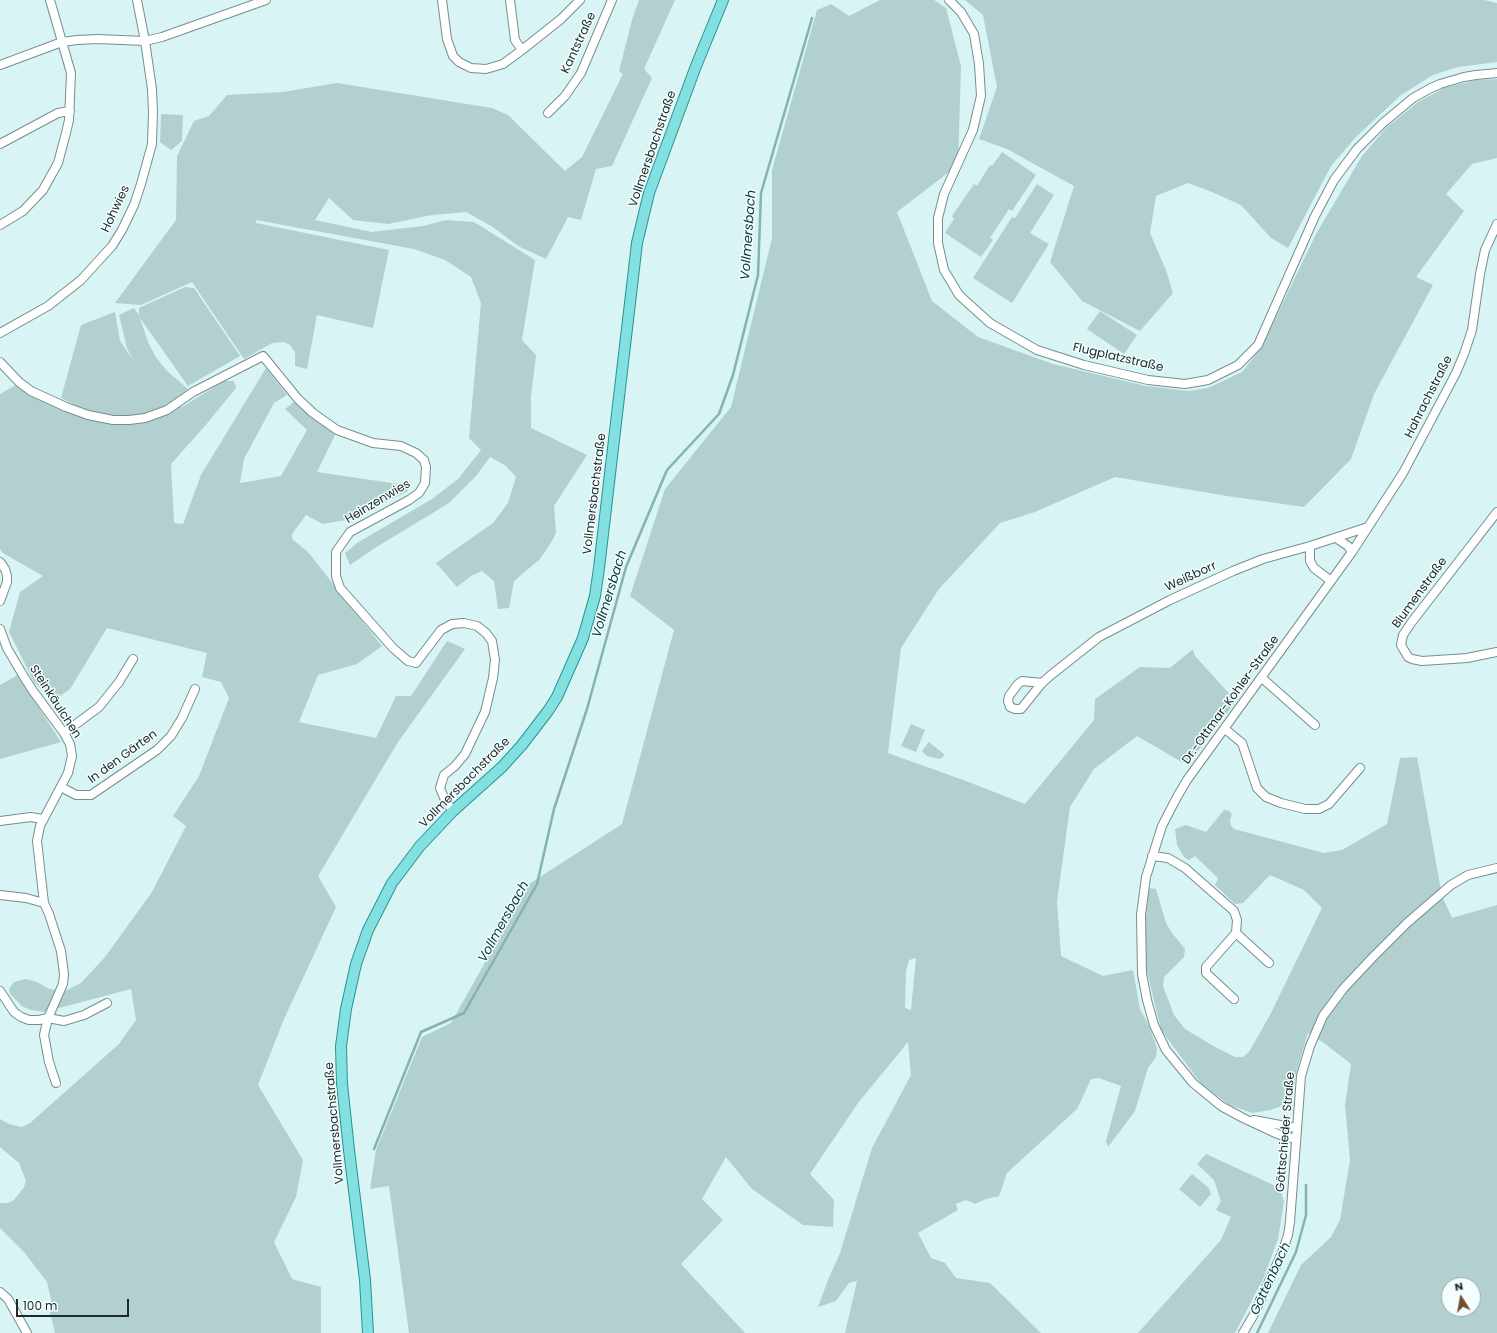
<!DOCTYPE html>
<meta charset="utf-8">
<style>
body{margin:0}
#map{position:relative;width:1497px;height:1333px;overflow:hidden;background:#d9f4f4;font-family:Poppins,sans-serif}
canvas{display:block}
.north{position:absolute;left:1441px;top:1277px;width:40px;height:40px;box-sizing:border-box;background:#f3fefe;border:1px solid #9fa9a9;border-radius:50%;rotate:349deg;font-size:11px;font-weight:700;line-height:16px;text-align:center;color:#202a2a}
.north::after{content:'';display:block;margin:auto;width:14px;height:18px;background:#744d2a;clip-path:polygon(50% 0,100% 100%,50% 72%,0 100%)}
.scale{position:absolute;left:16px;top:1299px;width:113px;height:18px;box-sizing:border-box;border:2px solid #202a2a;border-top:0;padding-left:5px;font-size:12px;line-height:14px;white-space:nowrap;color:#202a2a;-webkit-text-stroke:3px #f3fefe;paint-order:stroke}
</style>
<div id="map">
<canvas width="1497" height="1333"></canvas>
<div class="north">N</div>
<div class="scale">100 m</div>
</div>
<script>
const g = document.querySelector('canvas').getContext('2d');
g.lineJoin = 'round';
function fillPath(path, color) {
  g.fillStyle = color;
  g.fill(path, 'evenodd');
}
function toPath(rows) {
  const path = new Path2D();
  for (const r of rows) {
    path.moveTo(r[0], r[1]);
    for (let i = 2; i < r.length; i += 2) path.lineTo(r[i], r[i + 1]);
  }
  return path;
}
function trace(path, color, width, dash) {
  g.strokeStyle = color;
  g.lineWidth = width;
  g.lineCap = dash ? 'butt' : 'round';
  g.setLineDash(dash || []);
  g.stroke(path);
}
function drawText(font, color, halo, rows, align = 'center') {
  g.font = font + ' Poppins,sans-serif';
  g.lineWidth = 3;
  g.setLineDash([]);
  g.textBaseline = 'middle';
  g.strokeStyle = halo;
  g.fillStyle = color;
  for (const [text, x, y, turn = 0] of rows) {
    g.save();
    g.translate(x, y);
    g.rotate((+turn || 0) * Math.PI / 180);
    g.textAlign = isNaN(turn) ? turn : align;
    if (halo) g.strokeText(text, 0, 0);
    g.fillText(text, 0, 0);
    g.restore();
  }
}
fillPath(toPath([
 [639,0,675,0,644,69,652,78,612,166,596,169,581,220,568,217,546,259,518,246,493,227,466,212,432,215,388,224,353,220,329,198,315,220,372,232,423,226,446,220,474,222,535,260,522,340,536,355,531,397,531,428,587,455,554,506,556,533,552,541,540,559,514,581,509,608,498,609,494,581,482,571,471,576,457,587,436,563,493,523,508,503,516,477,506,466,490,457,476,476,449,503,375,548,350,565,345,553,357,543,432,499,458,479,481,450,469,438,481,303,471,277,445,260,414,249,256,220,256,223,389,250,373,328,317,315,307,369,295,366,295,352,290,345,284,342,272,343,244,359,192,282,141,305,115,303,176,220,177,156,194,121,209,116,227,95,283,92,337,83,492,108,508,115,565,171,582,157,623,74,619,71,632,20],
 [880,0,934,0,946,8,961,66,958,165,897,212,932,301,978,337,1053,364,1146,386,1189,391,1208,388,1242,372,1261,348,1316,234,1362,156,1387,127,1418,102,1444,88,1476,80,1497,79,1497,158,1472,164,1446,194,1464,211,1416,277,1433,285,1374,394,1351,459,1304,507,1227,496,1115,477,1035,512,1000,523,939,589,901,648,888,753,966,781,1025,804,1094,720,1095,699,1140,667,1170,668,1193,649,1195,656,1236,701,1187,765,1137,736,1094,769,1070,807,1057,901,1061,956,1103,976,1133,970,1140,1009,1149,1026,1157,1048,1156,1057,1148,1068,1135,1111,1108,1147,1106,1141,1121,1086,1099,1078,1091,1079,1077,1109,1007,1173,999,1196,986,1199,975,1204,966,1200,956,1204,958,1210,918,1233,931,1258,945,1263,956,1278,990,1283,1041,1333,845,1333,857,1281,849,1283,836,1301,818,1307,828,1280,840,1253,872,1148,911,1075,908,1042,858,1103,810,1174,834,1200,833,1227,803,1225,752,1189,726,1157,702,1199,723,1220,681,1264,745,1333,409,1333,389,1186,370,1189,376,1150,422,1037,451,1023,529,884,622,824,674,630,630,596,665,489,731,407,772,238,772,170,817,10,831,4,849,16],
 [916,958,911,1010,910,1010,905,1008,906,971,909,960],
 [965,0,1484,0,1497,3,1497,62,1458,67,1433,75,1401,95,1355,138,1331,166,1288,248,1271,238,1241,205,1212,192,1188,183,1156,196,1150,233,1166,270,1173,293,1140,331,1082,301,1050,262,1074,186,1007,149,979,139,997,87,983,15],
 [161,114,183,115,182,141,171,150,160,142],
 [1002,152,1036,175,1012,211,1009,209,990,238,993,240,981,257,945,233,954,219,952,216,974,184,977,186,990,165,992,166],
 [1037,184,1054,195,1030,233,1049,244,1012,303,973,278,1012,217,1015,218],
 [185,287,194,288,240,356,188,386,140,318,148,342,155,356,167,371,188,389,172,402,182,407,224,381,234,381,236,388,204,427,171,464,174,523,183,524,201,475,266,368,287,395,274,403,244,459,240,483,281,476,307,430,285,409,294,402,336,433,317,472,405,485,408,491,352,519,323,524,306,515,292,534,292,539,308,552,382,646,357,664,318,675,299,722,376,738,396,696,411,696,447,641,465,649,398,742,318,876,336,907,284,1019,258,1085,303,1160,296,1197,274,1242,292,1279,321,1287,321,1333,55,1333,50,1312,51,1299,47,1282,24,1252,0,1228,0,1203,8,1203,14,1200,24,1187,26,1181,19,1163,0,1147,0,1119,9,1124,22,1127,30,1123,119,1044,136,1020,131,989,44,1012,30,1010,22,1006,10,994,9,989,14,982,26,979,37,982,49,989,65,991,81,983,105,957,152,892,186,826,173,816,199,776,229,698,221,682,202,677,207,653,107,628,70,689,53,701,34,682,9,632,20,592,43,576,3,553,0,549,0,394,16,385,28,393,74,414,72,403,61,398,81,325,115,312,120,341,133,360,127,348,119,315,134,308,139,315,139,308],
 [1100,311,1137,335,1124,354,1087,329],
 [18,675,61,742,0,759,0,685],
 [911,724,925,730,916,752,901,746],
 [929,742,945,755,940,759,927,756,922,751],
 [1417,757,1442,896,1452,918,1497,905,1497,1333,1268,1333,1301,1265,1331,1237,1340,1220,1350,1160,1345,1105,1351,1064,1324,1043,1308,1033,1297,1070,1290,1103,1270,1110,1252,1113,1230,1105,1202,1085,1161,1030,1146,967,1146,918,1149,888,1156,889,1166,923,1172,933,1185,949,1184,957,1164,977,1163,986,1174,1015,1185,1029,1215,1047,1235,1057,1243,1057,1249,1052,1270,1015,1322,908,1304,890,1270,875,1243,903,1235,904,1215,885,1218,878,1195,856,1189,860,1184,857,1177,845,1175,829,1186,825,1206,832,1224,810,1229,811,1232,814,1230,820,1231,826,1234,829,1324,853,1342,850,1387,824,1400,758],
 [1449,1285,1473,1285,1473,1309,1449,1309],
 [1206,1154,1280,1188,1284,1202,1278,1239,1264,1277,1235,1333,1138,1333,1221,1240,1231,1217,1216,1210,1221,1201,1214,1180,1197,1164],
 [1192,1174,1209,1188,1211,1194,1200,1207,1179,1189]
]), '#b2d0d0');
trace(toPath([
 [374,1149,421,1032,464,1013,537,884,554,809,587,709,626,567,667,470,719,414,733,375,758,275,761,193,812,18],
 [1257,1333,1296,1252,1306,1215,1306,1185]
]), '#84b3b2', 2.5);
const minor = toPath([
 [442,0,447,39,453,56,459,62,471,68,486,69,503,64,522,50,561,19,580,0],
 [510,0,515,40,522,50],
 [949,0,961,12,974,34,979,64,981,96,973,130,944,194,938,218,938,243,944,270,959,295,990,323,1037,350,1084,365,1148,380,1185,384,1208,380,1238,365,1258,345,1315,216,1334,180,1357,149,1383,123,1413,98,1429,89,1440,84,1464,77,1476,75,1497,73],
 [0,65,62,42,77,40,98,39,145,41,162,37,266,0],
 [548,113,565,96,581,73,612,0],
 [0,144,58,113,70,111],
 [0,225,23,211,43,190,58,163,66,133,69,120,71,73,50,0],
 [0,333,48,306,81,280,112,246,122,230,134,205,141,184,152,144,153,112,152,89,145,41,137,0],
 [0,362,19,382,31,391,66,407,88,415,113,420,129,420,145,418,167,410,193,392,263,356,298,399,313,413,337,430,373,443,401,446,416,453,424,460,426,467,425,483,419,493,409,500,350,532,336,552,336,576,340,588,393,648,408,661,416,663,441,630,452,624,464,623,477,626,486,633,492,641,495,660,493,678,485,712,465,754,455,766,444,775,440,788,445,800,453,811],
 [1497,512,1411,623,1403,635,1401,645,1408,657,1412,659,1422,661,1467,658,1497,652],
 [1336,538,1348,546,1352,552],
 [1310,546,1310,561,1314,568,1331,581],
 [0,562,5,569,7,576,7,582,0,601],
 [0,629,7,648,24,677,33,691,64,733,70,744,72,756,68,773,40,826,37,841,44,903,49,914,61,951,64,974,63,984,48,1018,39,1020,29,1020,21,1017,14,1012,0,991],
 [1262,678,1315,725],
 [1042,683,1022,681,1018,684,1009,696,1008,701,1010,707,1015,709,1021,709,1042,683,1051,675,1099,637,1170,600,1233,571,1263,559,1310,546,1368,527],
 [1225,729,1242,743,1257,788,1266,797,1281,803,1305,809,1319,809,1329,804,1360,768],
 [64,733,99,707,119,682,133,659],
 [61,787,76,795,91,795,157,750,171,736,182,718,195,689],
 [0,821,31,817,42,819],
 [1152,856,1168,858,1185,868,1234,911,1237,920,1236,933,1206,967,1206,973,1234,999],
 [0,895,26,898,44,903],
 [1236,933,1269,963],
 [56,1083,49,1062,44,1035,48,1018,64,1021,84,1015,107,1003],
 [1254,1120,1296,1128],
 [1296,1139,1283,1136,1273,1132,1243,1118,1221,1106,1193,1083,1166,1050,1154,1025,1147,1000,1142,974,1141,915,1146,877,1162,826,1177,797,1187,780,1352,552,1403,473,1456,373,1464,354,1472,330,1480,274,1485,250,1497,224],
 [0,1292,8,1299,27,1333],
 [1243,1333,1253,1316,1282,1253,1288,1235,1290,1222,1301,1076,1310,1046,1323,1016,1343,989,1373,957,1407,923,1451,885,1468,875,1497,868]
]);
const major = toPath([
 [368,1333,365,1280,349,1150,342,1084,341,1046,346,1009,356,964,368,930,392,883,420,846,453,811,502,767,522,745,548,711,557,697,583,638,595,596,599,568,637,243,649,193,696,66,723,0]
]);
trace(minor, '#768e8e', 10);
trace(major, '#2b9393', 12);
trace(minor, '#fff', 8);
trace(major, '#83e0e0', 10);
drawText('12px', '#202a2a', '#f3fefe', [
 ["Kantstraße",579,43,-65],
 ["Vollmersbachstraße",653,149,-71],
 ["Hohwies",116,209,-65],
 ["Flugplatzstraße",1118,358,13],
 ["Hahrachstraße",1429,397,-63],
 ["Vollmersbachstraße",595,494,-83],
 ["Heinzenwies",378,502,-31],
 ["Weißborr",1191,577,-25],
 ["Blumenstraße",1420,593,-54],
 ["Dr.-Ottmar-Kohler-Straße",1231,700,-54],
 ["Steinkäulchen",55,702,57],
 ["In den Gärten",123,757,-36],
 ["Vollmersbachstraße",465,783,-45],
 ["Vollmersbachstraße",335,1123,-95],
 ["Göttschieder Straße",1286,1132,-85]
]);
drawText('italic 13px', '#083838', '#f3fefe', [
 ["Vollmersbach",749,235,-86],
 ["Vollmersbach",610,594,-73],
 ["Vollmersbach",504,922,-61],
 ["Göttenbach",1271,1279,-65]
]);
</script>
